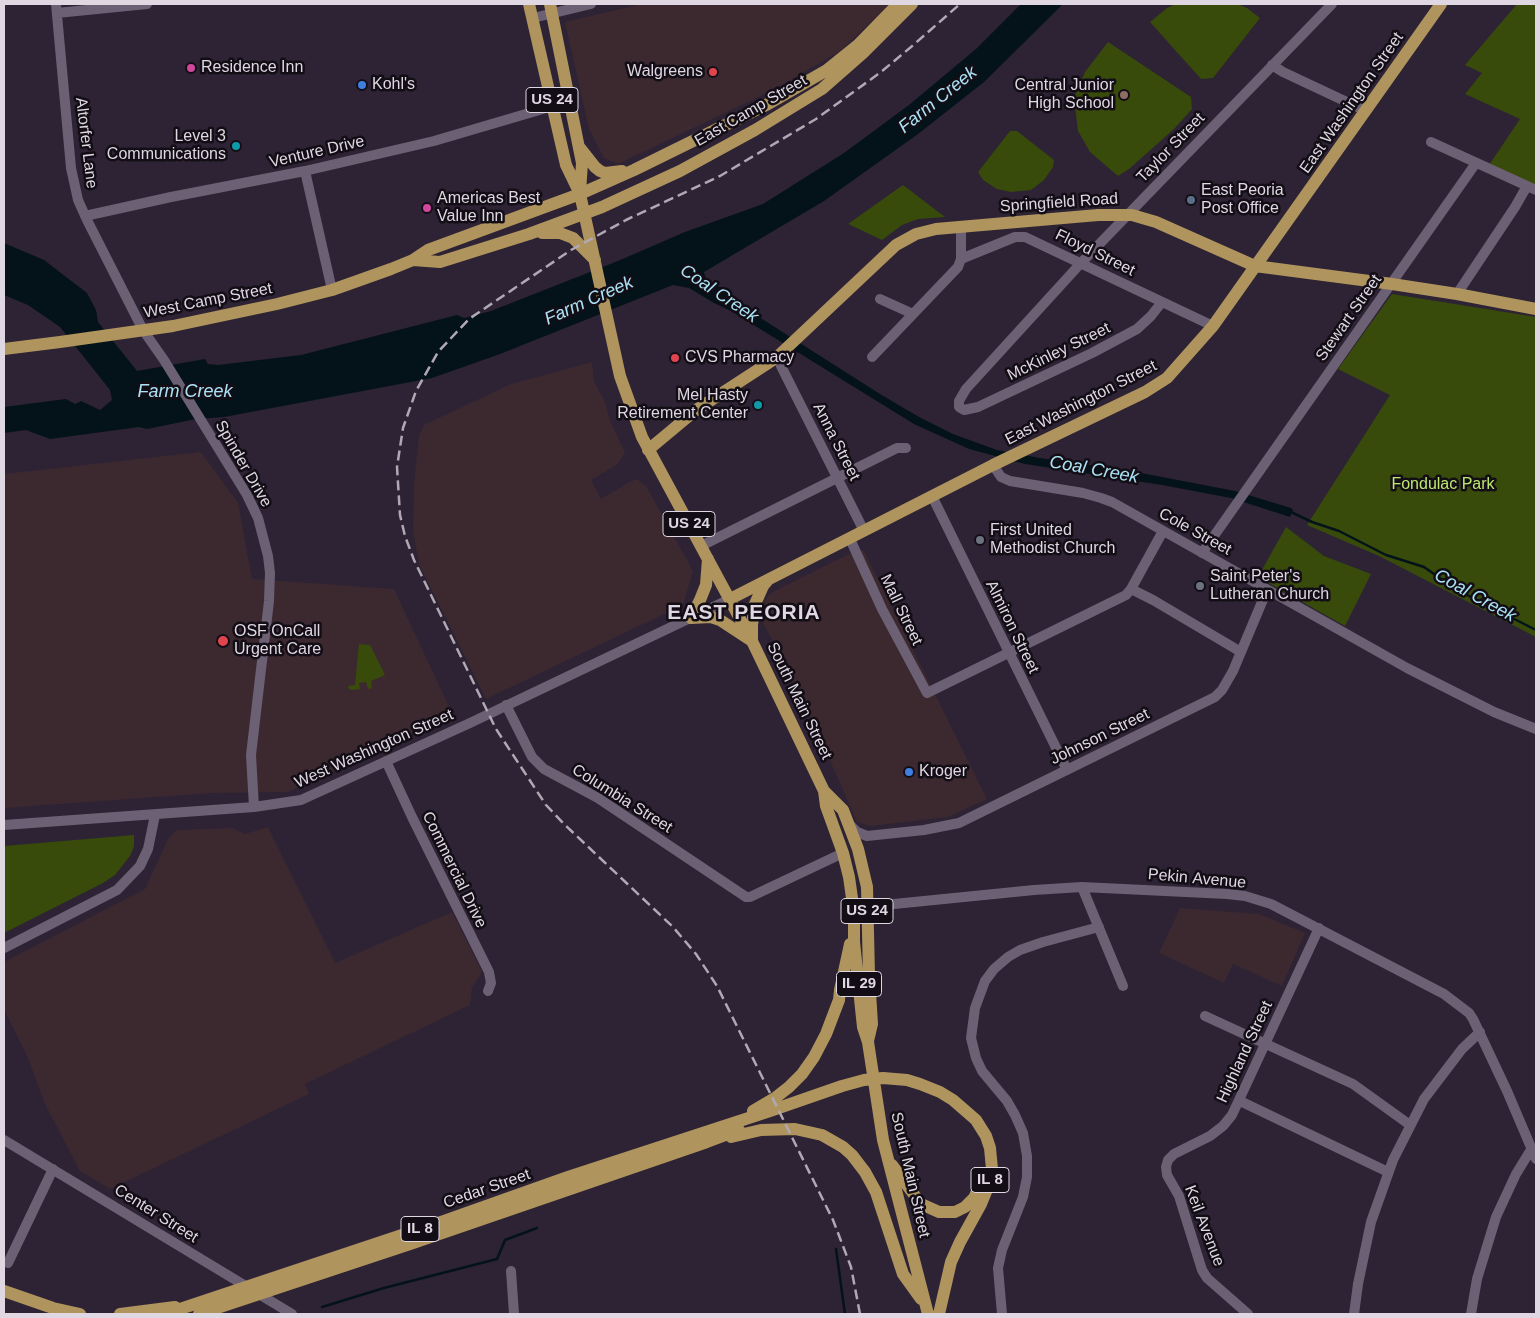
<!DOCTYPE html>
<style>
body{margin:0}
#map{position:relative;width:1540px;height:1318px;overflow:hidden;background:#2d2334;font-family:Helvetica,sans-serif}
canvas{display:block}
.frame{position:absolute;inset:0;border:5px solid #dfd8e3;pointer-events:none}
</style>
<div id="map">
<canvas width="1540" height="1318"></canvas>
<div class="frame"></div>
</div>
<script>
const g = document.querySelector('canvas').getContext('2d');
g.lineJoin = 'round';
function fillPath(path, color) {
  g.fillStyle = color;
  g.fill(path, 'evenodd');
}
function toPath(rows) {
  const path = new Path2D();
  for (const r of rows) {
    path.moveTo(r[0], r[1]);
    for (let i = 2; i < r.length; i += 2) path.lineTo(r[i], r[i + 1]);
  }
  return path;
}
function trace(path, color, width, dash) {
  g.strokeStyle = color;
  g.lineWidth = width;
  g.lineCap = dash ? 'butt' : 'round';
  g.setLineDash(dash || []);
  g.stroke(path);
}
function drawText(font, color, halo, rows, align = 'center') {
  g.font = font + ' Helvetica,sans-serif';
  g.lineWidth = 5;
  g.setLineDash([]);
  g.textBaseline = 'middle';
  g.strokeStyle = halo;
  g.fillStyle = color;
  for (const [text, x, y, turn = 0] of rows) {
    g.save();
    g.translate(x, y);
    g.rotate((+turn || 0) * Math.PI / 180);
    g.textAlign = isNaN(turn) ? turn : align;
    if (halo) g.strokeText(text, 0, 0);
    g.fillText(text, 0, 0);
    g.restore();
  }
}
fillPath(toPath([
 [642,4,890,4,839,52,771,91,618,164,604,158,589,129,565,22],
 [592,362,594,381,605,402,610,421,625,452,618,464,591,480,601,499,633,480,638,480,646,486,693,571,683,605,486,699,419,564,413,531,414,485,419,435,424,425,511,384],
 [201,452,238,503,252,579,394,589,452,713,449,716,288,792,212,793,4,808,4,474],
 [857,550,864,551,987,799,948,817,871,826,857,822,831,763,823,749,818,733,778,654,778,650,761,620,761,607,769,594],
 [268,827,335,963,452,912,482,972,472,987,470,1005,305,1084,309,1094,110,1189,80,1171,45,1104,28,1058,4,1009,4,962,145,889,169,837,177,830,232,828,245,834],
 [1180,908,1259,914,1305,933,1282,986,1233,964,1224,983,1159,953]
]), '#3c2930');
fillPath(toPath([
 [1176,4,1237,4,1247,8,1260,18,1213,78,1201,79,1150,22,1167,8],
 [1517,4,1536,4,1536,190,1487,168,1520,119,1465,94,1482,73,1465,65],
 [1108,42,1191,97,1192,109,1174,129,1129,169,1118,176,1090,152,1078,131,1074,98,1085,72],
 [1010,131,1017,131,1054,160,1053,167,1044,180,1031,190,1011,192,997,189,983,180,978,172],
 [903,185,945,217,918,219,902,225,882,240,848,224],
 [1392,294,1536,317,1536,637,1379,556,1307,525,1390,395,1338,369],
 [1286,527,1324,556,1371,574,1345,626,1258,577],
 [359,644,370,645,385,675,371,681,372,688,368,689,366,682,359,683,360,689,352,690,349,689,348,686,355,685],
 [134,835,134,846,130,856,115,875,103,883,4,933,4,846]
]), '#384b0a');
fillPath(toPath([
 [1021,4,1063,4,984,82,918,134,824,201,704,272,706,279,725,290,737,303,880,394,919,417,953,434,997,450,1040,458,1131,471,1235,491,1291,508,1293,510,1290,517,1231,498,1162,485,1025,464,969,449,914,424,731,311,714,303,689,288,673,285,500,354,432,378,224,417,196,419,147,429,139,427,50,439,26,430,4,433,4,407,66,399,75,404,81,401,100,410,112,400,110,390,60,327,28,305,4,295,4,243,44,260,87,293,96,310,98,322,137,371,205,359,208,364,218,365,301,355,457,315,464,318,491,311,618,261,685,232,763,204,844,153,909,105,976,49]
]), '#041319');
trace(toPath([
 [1291,512,1312,522,1339,531,1386,555,1424,567,1457,590,1536,630],
 [836,1249,845,1314],
 [322,1307,384,1288,497,1259,505,1240,537,1228]
]), '#041319', 2.5);
trace(toPath([
 [56,4,71,168,78,200,87,220,143,330,164,360,247,495,258,518,268,556,270,573,269,601,251,755,254,807],
 [57,13,147,4],
 [533,18,591,4],
 [1272,65,1283,72,1366,111],
 [1431,142,1536,190],
 [305,171,332,290],
 [85,216,171,197,305,171,434,141,553,106],
 [961,259,1015,237,1025,237,1213,326],
 [1457,294,1515,207,1527,186],
 [880,299,913,314],
 [1162,302,1151,316,1137,329,1092,353,978,407,964,410,959,407,959,401,966,389,1081,263,1332,4],
 [872,357,958,267,961,259,961,226],
 [781,366,864,531],
 [993,465,1001,477,1010,481,1083,493,1101,498,1112,502,1407,668,1494,712,1536,729],
 [932,496,1067,770],
 [850,539,882,609,927,693,1126,595,1131,589,1163,531],
 [701,546,897,448,906,448],
 [1202,553,1476,163],
 [1131,589,1153,600,1241,652],
 [506,705,532,757,544,769,598,798,746,897,750,897,843,853],
 [386,761,412,817,489,972,491,983,488,991],
 [4,825,254,807,301,800,470,723,730,599],
 [850,825,857,832,867,836,924,830,959,823,1215,697,1222,690,1233,671,1267,590],
 [1082,887,1123,986],
 [854,908,1034,890,1082,887,1227,894,1245,896,1271,904,1444,994,1469,1013,1473,1019,1507,1091,1536,1159],
 [4,948,117,890,140,866,148,849,155,815],
 [1205,1016,1353,1084,1410,1125],
 [1240,1101,1388,1172],
 [4,1140,292,1314],
 [8,1263,53,1169],
 [511,1271,514,1314],
 [1002,1314,998,1268,1002,1250,1023,1197,1027,1177,1027,1156,1023,1133,1015,1115,1007,1101,982,1071,976,1058,971,1038,975,1008,985,981,994,969,1008,957,1020,950,1043,942,1099,927],
 [1248,1314,1207,1278,1202,1270,1179,1196,1167,1175,1166,1167,1168,1160,1174,1154,1210,1136,1223,1126,1232,1115,1319,928],
 [1354,1314,1358,1284,1371,1222,1393,1160,1424,1099,1462,1049,1480,1032],
 [1471,1314,1477,1279,1496,1217,1516,1174,1532,1148]
]), '#6c6074', 10);
trace(toPath([
 [529,4,566,165,580,194,620,376,642,437,752,641,824,791,826,806,843,853,849,877,854,912,854,942,863,1027,868,1042,883,1140,928,1314],
 [550,4,582,163,580,192],
 [580,148,595,167,600,171,605,173,622,171],
 [542,233,560,233,573,238,595,260],
 [413,260,440,262,529,234,602,207,680,171,755,130,822,89,863,53,912,4],
 [4,349,60,342,173,326,277,304,332,290,391,269,413,260,428,250,580,194,634,170,768,104,827,70,858,45,898,4],
 [648,450,696,410,776,358,896,245,916,234,936,229,1098,215,1132,215,1156,222,1255,266,1392,284,1457,294,1536,309],
 [730,599,993,465,1145,392,1167,378,1213,326,1441,4],
 [691,618,711,617,720,620,752,641],
 [691,618,700,600,706,585,708,559],
 [752,639,752,625,755,604,763,586,768,580],
 [824,791,843,810,858,849,867,887,869,976,872,1024,868,1041],
 [753,1111,775,1098,789,1087,802,1074,814,1057,826,1034,839,1000,840,990,850,944],
 [731,1137,761,1130,795,1129,822,1135,843,1147,852,1155,865,1172,876,1192,903,1274,921,1299],
 [892,1165,921,1204,939,1212,955,1212,965,1207,974,1198,981,1183],
 [4,1291,53,1308,80,1314],
 [120,1314,175,1307],
 [165,1314,444,1221,568,1177,770,1111,842,1086,864,1080,883,1078,907,1080,920,1084,940,1092,953,1100,976,1120,986,1136,990,1148,992,1169,988,1187,981,1204,960,1242,951,1262,939,1314],
 [199,1314,413,1243,707,1142,739,1130]
]), '#af945d', 12);
trace(toPath([
 [860,1314,851,1267,833,1220,717,986,696,954,673,927,564,824,546,805,496,729,414,560,405,536,400,515,397,467,403,428,416,391,438,352,469,319,571,250,626,220,720,176,816,119,881,72,911,47,960,4]
]), '#b0a8b4', 2.5, [10, 5]);
for (const [x, y, r, color] of [
 [191,68,5,"#d1479c"],
 [713,72,5,"#e0444e"],
 [362,85,5,"#3f7fe0"],
 [1124,95,5,"#8d6e63"],
 [236,146,5,"#0f9aa8"],
 [1191,200,5,"#5c6f8a"],
 [427,208,5,"#d1479c"],
 [675,358,5,"#e0444e"],
 [758,405,5,"#0f9aa8"],
 [980,540,5,"#6b7280"],
 [1200,586,5,"#6b7280"],
 [223,641,6,"#e0444e"],
 [909,772,5,"#3f7fe0"]
]) {
  const dot = new Path2D();
  dot.arc(x, y, r, 0, 2 * Math.PI);
  g.fillStyle = color;
  g.fill(dot);
  trace(dot, '#130e16', 2);
}
for (const [x, y, w] of [
 [552,100,52],
 [689,524,52],
 [867,911,52],
 [859,984,45],
 [990,1180,38],
 [420,1229,38]
]) {
  const box = new Path2D();
  box.roundRect(x - w / 2, y - 12.5, w, 25, 4);
  g.fillStyle = '#130e16';
  g.fill(box);
  trace(box, '#dfd8e3', 1);
}
drawText('bold 15px', '#dfd8e3', null, [
 ["US 24",552,100],
 ["US 24",689,524],
 ["US 24",867,911],
 ["IL 29",859,984],
 ["IL 8",990,1180],
 ["IL 8",420,1229]
]);
drawText('16px', '#dfd8e3', '#130e16', [
 ["Residence Inn",201,68],
 ["Walgreens",703,72,"right"],
 ["Kohl's",372,85],
 ["Central Junior",1114,86,"right"],
 ["High School",1114,104,"right"],
 ["Level 3",226,137,"right"],
 ["Communications",226,155,"right"],
 ["East Peoria",1201,191],
 ["Post Office",1201,209],
 ["Americas Best",437,199],
 ["Value Inn",437,217],
 ["CVS Pharmacy",685,358],
 ["Mel Hasty",748,396,"right"],
 ["Retirement Center",748,414,"right"],
 ["First United",990,531],
 ["Methodist Church",990,549],
 ["Saint Peter's",1210,577],
 ["Lutheran Church",1210,595],
 ["OSF OnCall",234,632],
 ["Urgent Care",234,650],
 ["Kroger",919,772]
], 'left');
drawText('16px', '#dfd8e3', '#130e16', [
 ["East Washington Street",1352,103,-55],
 ["East Camp Street",751,111,-30],
 ["Altorfer Lane",86,143,83],
 ["Taylor Street",1171,148,-46],
 ["Venture Drive",317,152,-13],
 ["Springfield Road",1059,203,-4],
 ["Floyd Street",1095,253,26],
 ["West Camp Street",208,301,-11],
 ["Stewart Street",1349,318,-55],
 ["McKinley Street",1059,352,-26],
 ["East Washington Street",1081,403,-27],
 ["Anna Street",836,442,63],
 ["Spinder Drive",243,464,60],
 ["Cole Street",1195,532,29],
 ["Mall Street",901,610,64],
 ["Almiron Street",1012,627,64],
 ["South Main Street",799,701,64],
 ["Johnson Street",1100,737,-26],
 ["West Washington Street",374,749,-24],
 ["Columbia Street",622,799,32],
 ["Commercial Drive",454,870,64],
 ["Pekin Avenue",1197,879,5],
 ["Highland Street",1245,1052,-65],
 ["South Main Street",910,1175,77],
 ["Cedar Street",487,1189,-19],
 ["Center Street",156,1214,32],
 ["Keil Avenue",1204,1226,69]
]);
drawText('16px', '#bde66d', '#130e16', [
 ["Fondulac Park",1443,485]
]);
drawText('italic 18px', '#abe3f6', '#130e16', [
 ["Farm Creek",938,100,-39],
 ["Coal Creek",719,294,34],
 ["Farm Creek",589,301,-24],
 ["Farm Creek",185,392],
 ["Coal Creek",1094,470,10],
 ["Coal Creek",1475,596,29]
]);
g.letterSpacing = '1px';
drawText('bold 21px', '#dfd8e3', '#130e16', [
 ["EAST PEORIA",744,613]
]);
g.letterSpacing = '0px';
</script>
